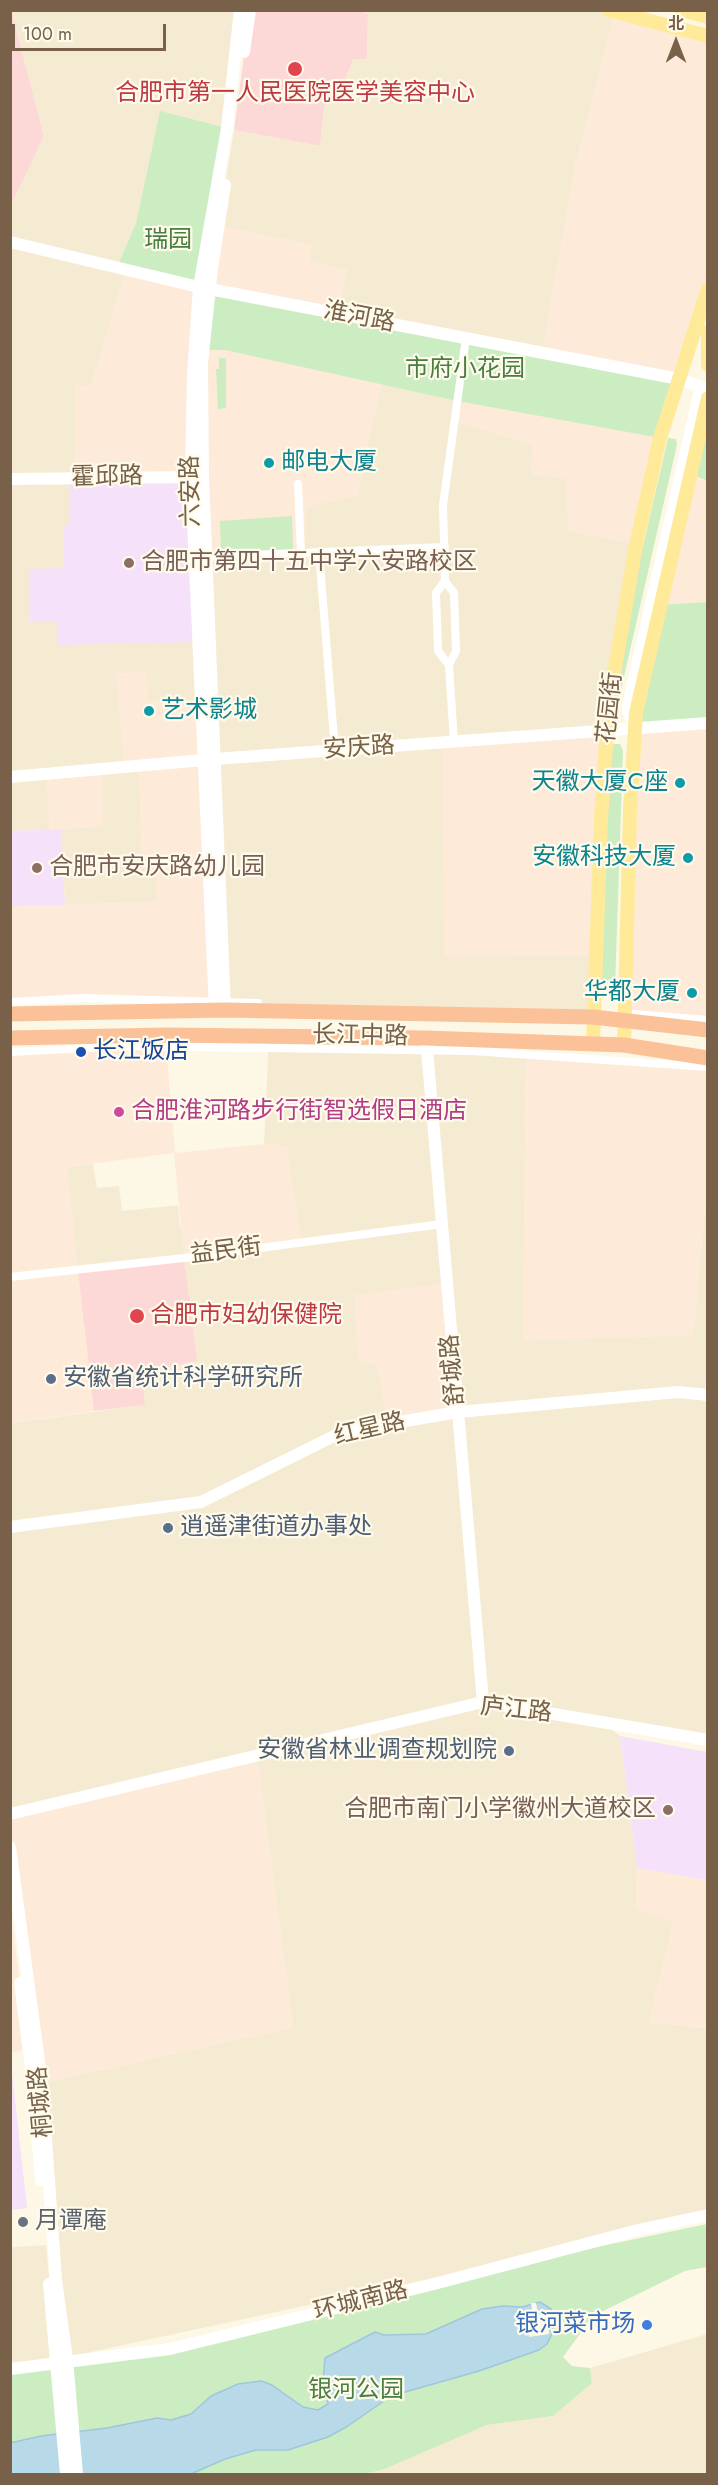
<!DOCTYPE html>
<meta charset="utf-8">
<style>
body{margin:0}
#map{position:relative;width:718px;height:2485px;overflow:hidden;background:#fdf8e5;font-family:Jost,"Noto Sans SC",sans-serif}
canvas{display:block}
.frame{position:absolute;inset:0;border:12px solid #786148;pointer-events:none}
.north{position:absolute;left:646px;top:12px;width:60px;height:60px;-webkit-text-stroke:4px #fffbec;paint-order:stroke;rotate:0deg;font-size:16px;font-weight:700;line-height:24px;text-align:center;color:#786148}
.north::after{content:'';display:block;margin:auto;width:21px;height:27px;background:#786148;clip-path:polygon(50% 0,100% 100%,50% 72%,0 100%)}
.scale{position:absolute;left:12px;top:24px;width:154px;height:27px;box-sizing:border-box;border:3px solid #786148;border-top:0;padding-left:8px;font-size:18px;line-height:21px;white-space:nowrap;color:#786148;-webkit-text-stroke:4px #fffbec;paint-order:stroke}
</style>
<div id="map">
<canvas width="718" height="2485"></canvas>
<div class="frame"></div>
<div class="north">北</div>
<div class="scale">100 m</div>
</div>
<script>
const g = document.querySelector('canvas').getContext('2d');
g.lineJoin = 'round';
function fillPath(path, color) {
  g.fillStyle = color;
  g.fill(path, 'evenodd');
}
function toPath(rows) {
  const path = new Path2D();
  for (const r of rows) {
    path.moveTo(r[0], r[1]);
    for (let i = 2; i < r.length; i += 2) path.lineTo(r[i], r[i + 1]);
  }
  return path;
}
function trace(path, color, width, dash) {
  g.strokeStyle = color;
  g.lineWidth = width;
  g.lineCap = dash ? 'butt' : 'round';
  g.setLineDash(dash || []);
  g.stroke(path);
}
function drawText(font, color, halo, rows, align = 'center') {
  g.font = font + ' Jost,"Noto Sans SC",sans-serif';
  g.lineWidth = 4.5;
  g.setLineDash([]);
  g.textBaseline = 'middle';
  g.strokeStyle = halo;
  g.fillStyle = color;
  for (const [text, x, y, turn = 0] of rows) {
    g.save();
    g.translate(x, y);
    g.rotate((+turn || 0) * Math.PI / 180);
    g.textAlign = isNaN(turn) ? turn : align;
    if (halo) g.strokeText(text, 0, 0);
    g.fillText(text, 0, 0);
    g.restore();
  }
}
fillPath(toPath([
 [608,10,615,12,576,163,542,352,338,314,347,270,308,262,312,245,218,226,234,130,320,146,325,98,343,97,345,80,353,59,367,59,368,14,355,11],
 [11,11,240,11,227,128,160,112,136,223,117,267,126,270,91,386,75,386,76,478,70,479,70,526,63,526,63,569,30,569,58,620,199,642,202,702,148,701,146,672,116,674,139,766,142,861,156,861,156,902,65,905,61,829,103,826,47,774,50,830,11,831,10,205,44,136],
 [381,384,457,401,454,420,532,445,636,545,615,668,595,956,594,1011,333,1006,224,1002,206,557,308,506,357,495],
 [269,1037,426,1038,428,1051,526,1055,523,1340,693,1335,707,1184,707,1740,604,1723,620,1736,637,1868,636,1909,674,1922,649,2022,707,2028,707,2219,68,2357,42,2083,293,2027,257,1756,11,1814,11,1423,144,1405,142,1373,197,1361,78,1271,66,1167,93,1164,97,1188,119,1186,122,1211,178,1205,180,1227,287,1147,264,1144],
 [377,1365,458,1412,389,1424],
 [46,2245,57,2360,11,2365,11,2247],
 [707,2334,707,2474,363,2474,382,2470,487,2425,553,2416,592,2383,590,2368]
]), '#f5ebd3');
fillPath(toPath([
 [615,12,707,36,707,289,679,379,542,352,576,163],
 [218,226,312,245,309,262,347,270,338,314,210,290],
 [126,270,199,287,191,477,76,478,75,385,91,386],
 [205,350,225,350,381,384,357,496,308,506,301,553,206,557],
 [457,401,660,438,636,545,568,531,566,479,531,475,532,445,454,420],
 [690,473,707,481,707,602,659,605],
 [146,672,149,701,202,702,215,1002,11,1002,11,906,156,902,156,862,142,861,139,766,124,767,116,674],
 [707,723,707,1020,625,1013,634,727],
 [607,731,595,956,444,957,442,743],
 [102,769,103,826,50,830,47,774],
 [166,1046,175,1153,264,1144,287,1147,302,1243,184,1258,174,1153,67,1167,94,1411,11,1423,11,1052],
 [526,1055,707,1067,707,1184,693,1335,523,1341],
 [447,1283,458,1412,389,1424,377,1365,358,1362,354,1295],
 [257,1756,293,2027,42,2083,11,1847,10,1814],
 [637,1868,707,1880,707,2028,649,2022,674,1923,636,1909],
 [10,1904,28,2049,11,2053,10,2053]
]), '#feead8');
fillPath(toPath([
 [191,477,199,642,58,645,57,621,30,621,29,569,63,568,63,526,70,526,70,478],
 [61,829,65,905,11,906,11,831],
 [620,1736,707,1752,707,1880,637,1868],
 [10,2055,27,2208,11,2210,10,2210]
]), '#f5e1fa');
fillPath(toPath([
 [11,10,44,136,11,205,10,11],
 [355,10,368,14,367,59,353,59,345,80,343,97,325,98,320,146,234,130,250,11],
 [184,1258,197,1361,142,1373,145,1405,94,1411,78,1271]
]), '#fcd9d7');
fillPath(toPath([
 [160,111,227,128,199,287,117,267,136,223],
 [210,290,679,379,660,438,457,401,225,350,205,350],
 [219,358,226,358,226,408,218,409,216,369,219,369],
 [707,398,707,481,690,473],
 [668,438,676,439,677,445,620,694,617,698,609,694],
 [292,516,293,550,221,552,220,521],
 [707,602,707,724,634,727,659,605],
 [614,744,620,744,623,750,615,987,598,987,609,749],
 [707,2224,707,2267,685,2271,593,2316,563,2357,572,2366,590,2368,592,2383,553,2416,487,2425,382,2470,363,2474,11,2474,10,2372,90,2362,367,2303,597,2247]
]), '#ccecc2');
const water = toPath([
 [540,2302,551,2309,553,2322,552,2334,547,2344,539,2350,479,2371,391,2396,348,2426,328,2437,288,2450,256,2450,225,2459,191,2474,11,2474,10,2443,41,2436,107,2428,157,2418,171,2420,191,2414,211,2396,238,2384,261,2381,272,2385,303,2407,318,2410,328,2404,323,2382,325,2358,375,2332,384,2335,426,2334,482,2309,503,2306,522,2307,540,2302]
]);
fillPath(water, '#b8d9e8');
trace(water, '#9ec7db', 1.5);
fillPath(toPath([
 [531,2303,536,2303,538,2315,546,2314,547,2320,553,2319,553,2322,548,2324,549,2334,529,2337,526,2317,533,2316]
]), '#fdf8e5');
trace(toPath([
 [298,484,301,553],
 [319,552,335,751],
 [201,557,445,547],
 [445,581,454,593,456,651,449,665],
 [454,742,449,665,438,651,436,593,445,581,443,505,466,338],
 [10,1002,82,998,258,1003],
 [621,1013,708,1020],
 [10,1052,126,1046,472,1051,708,1067],
 [10,1277,184,1258,442,1224]
]), '#fff', 8);
trace(toPath([
 [244,52,250,10],
 [10,242,199,287,679,379,708,389],
 [10,479,198,477],
 [634,727,628,711,629,700,701,386],
 [10,777,215,759,708,723],
 [215,1010,191,477,193,376,199,287,227,128,240,10],
 [225,1010,203,477,202,364,212,268,225,185],
 [426,1038,483,1702],
 [10,1527,201,1502,342,1432,458,1412,678,1392,708,1395],
 [10,1814,483,1702,708,1740],
 [10,1847,42,2083,56,2280,67,2359,77,2474],
 [20,1983,33,2084,41,2180],
 [49,2284,66,2474],
 [10,2369,170,2349,434,2284,638,2230,708,2215]
]), '#fff', 12);
trace(toPath([
 [608,10,708,36],
 [681,10,708,17],
 [708,332,708,365],
 [593,1043,601,819,607,731,615,668,636,545,660,438,708,289],
 [624,1045,630,809,636,713,708,398]
]), '#ffea9a', 14);
trace(toPath([
 [10,1014,225,1010,593,1017,708,1030],
 [10,1038,166,1035,426,1038,624,1045,708,1058]
]), '#fbc299', 15);
for (const [x, y, r, color] of [
 [295,69,8,"#e0444e"],
 [269,463,6,"#0f9aa8"],
 [129,563,6,"#8d6e63"],
 [149,711,6,"#0f9aa8"],
 [680,783,6,"#0f9aa8"],
 [688,858,6,"#0f9aa8"],
 [37,868,6,"#8d6e63"],
 [692,993,6,"#0f9aa8"],
 [81,1052,6,"#1a4fb4"],
 [119,1112,6,"#d1479c"],
 [137,1316,8,"#e0444e"],
 [51,1379,6,"#5c6f8a"],
 [168,1528,6,"#5c6f8a"],
 [509,1751,6,"#5c6f8a"],
 [668,1810,6,"#8d6e63"],
 [23,2222,6,"#6b7280"],
 [647,2325,6,"#3f7fe0"]
]) {
  const dot = new Path2D();
  dot.arc(x, y, r, 0, 2 * Math.PI);
  g.fillStyle = color;
  g.fill(dot);
  trace(dot, '#fffbec', 2);
}
drawText('24px', '#be3a42', '#fffbec', [
 ["合肥市第一人民医院医学美容中心",295,94],
 ["合肥市妇幼保健院",150,1316,"left"]
]);
drawText('24px', '#487e40', '#fffbec', [
 ["瑞园",168,241],
 ["市府小花园",465,370],
 ["银河公园",356,2391]
]);
drawText('24px', '#786148', '#fffbec', [
 ["淮河路",359,318,11],
 ["霍邱路",107,478,-1],
 ["六安路",192,491,-91],
 ["花园街",611,708,-84],
 ["安庆路",359,749,-4],
 ["长江中路",360,1037,1],
 ["益民街",226,1252,-7],
 ["舒城路",454,1370,-95],
 ["红星路",370,1430,-13],
 ["庐江路",516,1711,6],
 ["桐城路",42,2102,-95],
 ["环城南路",361,2302,-14]
]);
drawText('24px', '#0d838f', '#fffbec', [
 ["邮电大厦",281,463,"left"],
 ["艺术影城",161,711,"left"],
 ["天徽大厦C座",668,783],
 ["安徽科技大厦",676,858],
 ["华都大厦",680,993]
], 'right');
drawText('24px', '#785e54', '#fffbec', [
 ["合肥市第四十五中学六安路校区",141,563],
 ["合肥市安庆路幼儿园",49,868],
 ["合肥市南门小学徽州大道校区",656,1810,"right"]
], 'left');
drawText('24px', '#164399', '#fffbec', [
 ["长江饭店",93,1052]
], 'left');
drawText('24px', '#b23c85', '#fffbec', [
 ["合肥淮河路步行街智选假日酒店",131,1112]
], 'left');
drawText('24px', '#4e5e75', '#fffbec', [
 ["安徽省统计科学研究所",63,1379],
 ["逍遥津街道办事处",180,1528],
 ["安徽省林业调查规划院",497,1751,"right"]
], 'left');
drawText('24px', '#5b616d', '#fffbec', [
 ["月谭庵",35,2222]
], 'left');
drawText('24px', '#366cbe', '#fffbec', [
 ["银河菜市场",635,2325]
], 'right');
</script>
